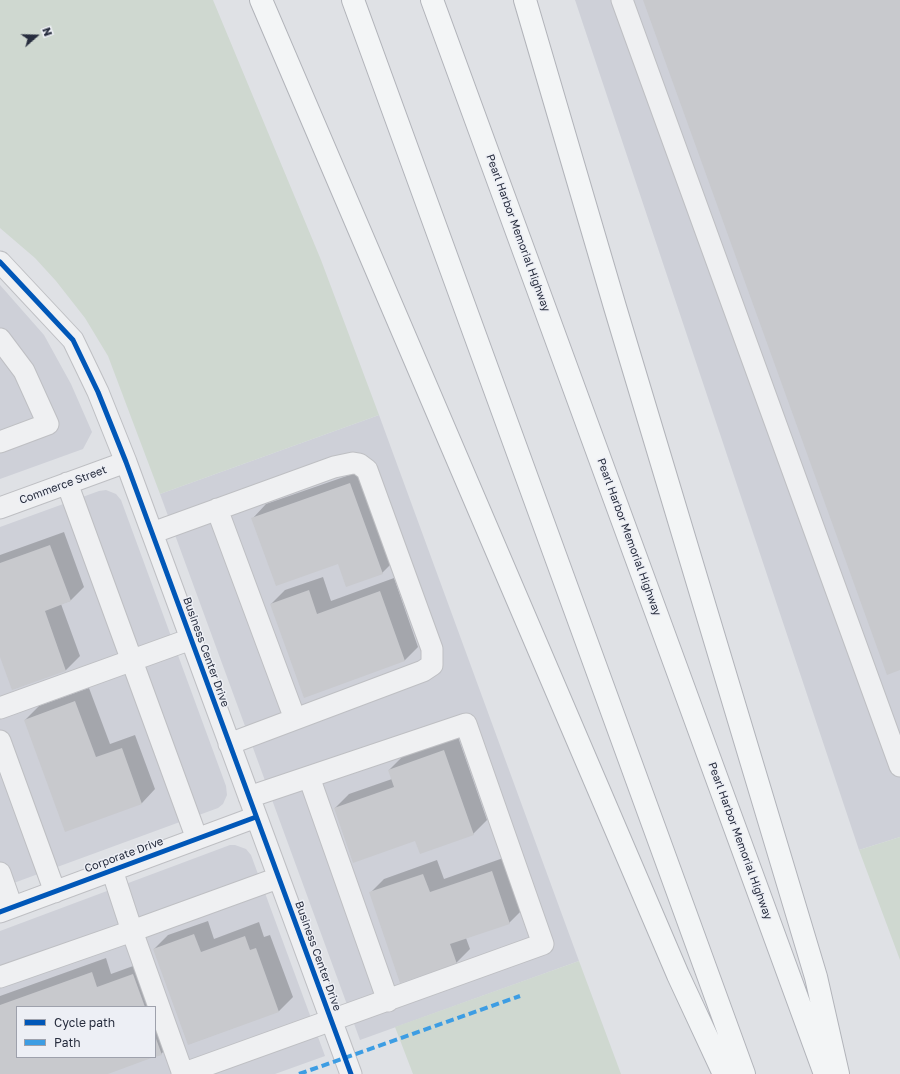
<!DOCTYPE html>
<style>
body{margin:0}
#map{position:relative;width:900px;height:1074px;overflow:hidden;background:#dfe1e5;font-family:"Golos Text",sans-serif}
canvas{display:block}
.legend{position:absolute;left:16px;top:1006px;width:140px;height:52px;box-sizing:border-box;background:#edeff5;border:1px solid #9ea1ac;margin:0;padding:5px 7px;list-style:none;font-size:12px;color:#272d3e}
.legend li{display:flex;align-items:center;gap:8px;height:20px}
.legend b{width:20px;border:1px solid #9ea1ac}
.north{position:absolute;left:16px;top:16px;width:40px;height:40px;-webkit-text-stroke:3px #edeff5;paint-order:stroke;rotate:70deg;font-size:11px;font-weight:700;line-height:16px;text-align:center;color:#272d3e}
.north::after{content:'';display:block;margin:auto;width:14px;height:18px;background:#272d3e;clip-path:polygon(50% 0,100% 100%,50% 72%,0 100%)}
</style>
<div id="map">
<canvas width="900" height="1074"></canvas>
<ul class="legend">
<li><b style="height:5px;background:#0057b8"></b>Cycle path</li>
<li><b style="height:5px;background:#3d9de3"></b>Path</li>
</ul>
<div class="north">N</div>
</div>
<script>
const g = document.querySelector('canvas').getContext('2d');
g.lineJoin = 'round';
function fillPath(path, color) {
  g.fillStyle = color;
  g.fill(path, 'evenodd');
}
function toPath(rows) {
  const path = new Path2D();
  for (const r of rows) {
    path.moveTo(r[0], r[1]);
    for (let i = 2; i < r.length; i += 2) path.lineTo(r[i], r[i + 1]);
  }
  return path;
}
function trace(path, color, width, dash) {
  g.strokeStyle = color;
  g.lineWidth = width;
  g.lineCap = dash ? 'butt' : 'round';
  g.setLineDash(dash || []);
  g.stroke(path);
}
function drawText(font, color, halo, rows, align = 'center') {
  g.font = font + ' "Golos Text",sans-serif';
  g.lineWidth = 3;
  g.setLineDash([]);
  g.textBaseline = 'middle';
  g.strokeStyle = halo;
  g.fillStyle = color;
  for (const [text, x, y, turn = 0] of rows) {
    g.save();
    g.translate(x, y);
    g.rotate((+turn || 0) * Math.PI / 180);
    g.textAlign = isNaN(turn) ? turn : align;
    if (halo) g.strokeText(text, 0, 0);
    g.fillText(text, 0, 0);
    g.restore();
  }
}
fillPath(toPath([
 [575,0,900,0,900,837,859,850],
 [0,285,44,335,71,384,92,432,83,449,0,479],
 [379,415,579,961,360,1040,160,494],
 [106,490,116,494,121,500,226,786,227,795,223,804,218,808,0,888,0,527,99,491],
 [230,845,235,845,246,849,251,855,325,1056,275,1074,0,1074,0,931],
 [17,1007,155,1007,155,1057,17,1057]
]), '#ced0d8');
fillPath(toPath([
 [0,0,213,0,321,260,379,415,160,494,108,356,85,318,56,281,35,258,0,228],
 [900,837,900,960,859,850],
 [579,961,621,1074,413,1074,395,1027]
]), '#cfd8d0');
fillPath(toPath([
 [364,470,396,559,382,573,339,563,253,518,266,504],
 [64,532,84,587,70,601,61,604,80,656,66,670,13,689,0,654,0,555],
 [323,577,331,601,394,578,418,647,404,661,271,604,285,590],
 [89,688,110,744,135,735,155,789,142,803,66,830,25,720,39,706],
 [458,737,487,820,473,834,416,840,335,808,349,794,392,779,389,770,403,756],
 [506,857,523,909,509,923,466,938,470,949,456,963,370,893,384,879,437,860,444,879],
 [208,921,214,939,259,922,264,937,270,935,293,997,279,1011,189,1044,154,949,168,935],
 [106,958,111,974,147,961,175,1040,161,1054,155,1056,155,1007,17,1007,17,1057,152,1057,105,1074,0,1074,0,996]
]), '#0003');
fillPath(toPath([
 [643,0,900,0,900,670,887,675],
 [350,483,383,574,346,587,338,564,276,586,251,518],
 [50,545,71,601,45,611,66,671,12,690,0,657,0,563],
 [309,590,317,614,380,591,405,661,304,698,270,604],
 [75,701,96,757,122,748,142,804,65,832,24,720],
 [444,750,474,835,420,854,415,841,353,863,334,808,394,787,388,770],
 [492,871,510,924,450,944,457,964,400,983,369,892,423,874,430,892],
 [194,934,201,952,245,936,250,950,256,948,279,1012,188,1045,153,949],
 [92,972,97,987,133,974,145,1007,17,1007,17,1057,154,1057,108,1074,0,1074,0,1005],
 [155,1036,162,1055,155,1057]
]), '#c8c9cd');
const minor = toPath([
 [622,0,900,766],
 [0,262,73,340,98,392,126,462,351,1074],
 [0,339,24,371,48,424,0,442],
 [67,483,197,839],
 [0,508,126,462],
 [217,509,295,719],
 [152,533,334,467,353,463,359,464,367,470,432,649,432,665,423,671,229,744],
 [0,708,191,639],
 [0,741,55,892],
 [309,777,388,1001],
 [112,870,132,931,278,878],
 [0,873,12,907],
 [0,912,256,817],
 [0,977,132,931,183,1074],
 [182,1074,543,944,466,724,249,797]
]);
const highway = toPath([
 [261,0,678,975,724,1074],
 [353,0,744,1074],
 [432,0,825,1074],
 [525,0,615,307,816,977,838,1074]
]);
trace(minor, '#bebfc3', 23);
trace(highway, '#b2b4ba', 24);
trace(minor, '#eff0f2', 21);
trace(highway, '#f3f5f6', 22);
trace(toPath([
 [299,1074,520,996]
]), '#3d9de3', 4, [8, 4]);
trace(toPath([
 [0,262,73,340,98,392,126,462,351,1074],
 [0,912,256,817]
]), '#0057b8', 5);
drawText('11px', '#272d3e', '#edeff5', [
 ["Pearl Harbor Memorial Highway",518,233,70],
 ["Commerce Street",63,485,-20],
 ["Pearl Harbor Memorial Highway",629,537,70],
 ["Business Center Drive",206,652,70],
 ["Pearl Harbor Memorial Highway",740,841,70],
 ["Corporate Drive",124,855,-20],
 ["Business Center Drive",318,956,70]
]);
</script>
